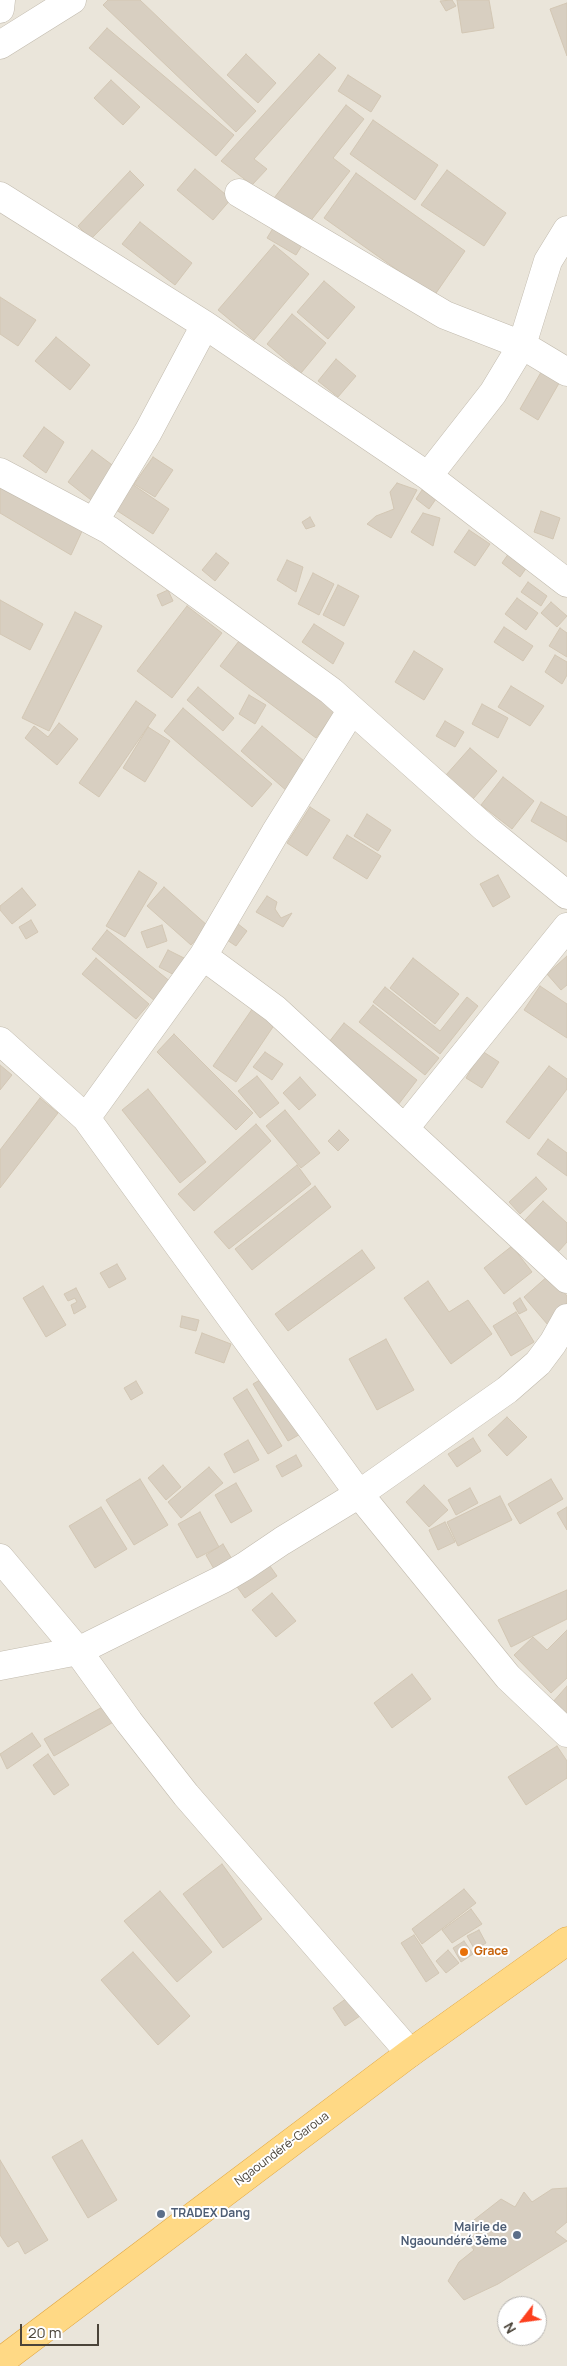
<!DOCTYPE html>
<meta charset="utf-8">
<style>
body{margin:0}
#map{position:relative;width:567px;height:2366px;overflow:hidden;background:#f6f3ec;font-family:Manrope,sans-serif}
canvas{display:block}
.north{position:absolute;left:497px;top:2296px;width:50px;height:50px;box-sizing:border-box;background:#fff;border:1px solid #b7b4b0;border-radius:50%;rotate:240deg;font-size:14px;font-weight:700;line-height:20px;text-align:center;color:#4b4439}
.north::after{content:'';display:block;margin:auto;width:18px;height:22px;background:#fc3f1d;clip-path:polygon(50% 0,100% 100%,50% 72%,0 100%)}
.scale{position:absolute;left:20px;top:2324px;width:79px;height:22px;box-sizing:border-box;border:2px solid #4b4439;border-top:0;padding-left:6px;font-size:15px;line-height:18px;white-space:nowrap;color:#4b4439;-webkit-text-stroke:4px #fff;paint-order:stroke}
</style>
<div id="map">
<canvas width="567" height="2366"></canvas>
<div class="north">N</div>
<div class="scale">20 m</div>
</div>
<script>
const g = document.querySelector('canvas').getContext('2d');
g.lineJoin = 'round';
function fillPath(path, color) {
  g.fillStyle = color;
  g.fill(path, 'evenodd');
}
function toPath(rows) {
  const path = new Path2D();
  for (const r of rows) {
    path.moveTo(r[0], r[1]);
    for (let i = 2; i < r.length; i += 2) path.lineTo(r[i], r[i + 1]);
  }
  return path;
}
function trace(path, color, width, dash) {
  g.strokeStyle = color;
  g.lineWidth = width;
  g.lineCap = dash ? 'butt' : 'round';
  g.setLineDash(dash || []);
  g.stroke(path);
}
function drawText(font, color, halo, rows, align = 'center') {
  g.font = font + ' Manrope,sans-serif';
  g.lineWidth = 4;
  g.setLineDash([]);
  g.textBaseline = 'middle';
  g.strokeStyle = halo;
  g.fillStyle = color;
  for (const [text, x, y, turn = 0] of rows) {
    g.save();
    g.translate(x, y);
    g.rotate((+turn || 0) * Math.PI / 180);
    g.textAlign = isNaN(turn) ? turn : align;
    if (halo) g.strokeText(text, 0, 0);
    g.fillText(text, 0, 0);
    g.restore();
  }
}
fillPath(toPath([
 [0,0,567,0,567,2366,0,2366],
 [507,2306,537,2306,537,2336,507,2336]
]), '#eae5da');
const building = toPath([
 [108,0,140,0,256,111,236,132,103,5,108,0],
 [452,0,456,6,446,11,440,1,452,0],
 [457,0,489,0,494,28,462,33,457,0],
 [567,3,567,56,550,9,567,3],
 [107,28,234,135,216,156,89,48,107,28],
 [246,54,276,83,258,103,227,75,246,54],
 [319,54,336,68,254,159,267,169,252,185,221,161,319,54],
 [348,75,381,96,371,112,338,91,348,75],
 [111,80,140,107,123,125,94,98,111,80],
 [346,105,364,119,333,158,350,171,305,228,271,202,346,105],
 [373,120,438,165,415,200,350,154,373,120],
 [195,169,231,199,213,220,177,190,195,169],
 [447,170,506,213,484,246,421,205,447,170],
 [130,171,144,185,91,239,78,226,130,171],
 [356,173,465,251,434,296,324,218,356,173],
 [140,222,192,263,175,285,122,244,140,222],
 [275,225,304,242,296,255,267,238,275,225],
 [274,245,309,274,254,340,218,310,274,245],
 [324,281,355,307,328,339,297,312,324,281],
 [0,297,36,320,18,346,0,334,0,297],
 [292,314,326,343,301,373,267,344,292,314],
 [56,337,90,365,70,390,35,361,56,337],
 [336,359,356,376,338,397,318,381,336,359],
 [544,367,562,378,538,420,520,409,544,367],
 [44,427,64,442,46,473,23,456,44,427],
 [92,450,119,470,95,503,68,482,92,450],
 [153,457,173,470,155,497,134,484,153,457],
 [0,479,83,529,71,555,0,513,0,479],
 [129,482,169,509,153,534,113,508,129,482],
 [397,483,417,490,391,538,367,524,376,516,394,509,390,492,397,483],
 [422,490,436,499,429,509,416,499,422,490],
 [541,511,560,518,553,539,534,532,541,511],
 [423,513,440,518,433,546,411,532,423,513],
 [310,517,315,526,306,529,302,522,310,517],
 [469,530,490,544,475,566,454,552,469,530],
 [216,553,229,563,215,581,202,570,216,553],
 [509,553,527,567,520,577,502,563,509,553],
 [287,560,303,567,296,592,277,580,287,560],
 [313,573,334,584,319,615,298,604,313,573],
 [528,582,547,596,541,606,521,592,528,582],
 [338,585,359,596,344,626,323,615,338,585],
 [168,590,173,601,162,606,157,595,168,590],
 [517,598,538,613,526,630,505,614,517,598],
 [0,600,43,624,30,650,0,634,0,600],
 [551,602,567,616,557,627,541,613,551,602],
 [187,606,222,633,172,698,137,671,187,606],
 [75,612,102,626,49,731,22,718,75,612],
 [314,624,344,643,333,664,302,642,314,624],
 [504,627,533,646,523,661,494,642,504,627],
 [560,628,567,633,567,657,549,646,560,628],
 [242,637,337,709,316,738,220,666,242,637],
 [414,651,443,669,424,700,395,682,414,651],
 [555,655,567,662,567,675,562,684,545,672,555,655],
 [511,686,544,706,530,726,498,707,511,686],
 [198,687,234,718,223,731,187,700,198,687],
 [249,695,266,705,255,724,239,714,249,695],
 [136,701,156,715,99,797,79,783,136,701],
 [482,704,508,718,498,738,472,724,482,704],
 [183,708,272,784,252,807,164,731,183,708],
 [445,721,464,732,455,747,436,736,445,721],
 [59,723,78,739,57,765,25,738,34,726,48,737,59,723],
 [262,726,310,766,288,792,241,751,262,726],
 [148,727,170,741,145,782,123,768,148,727],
 [470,748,497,771,473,799,446,775,470,748],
 [503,777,534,801,512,829,481,805,503,777],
 [541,802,567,817,567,842,531,821,541,802],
 [310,807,330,820,307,856,287,843,310,807],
 [367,814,391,830,378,851,354,836,367,814],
 [347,835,381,856,367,879,333,858,347,835],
 [139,871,157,883,125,937,106,926,139,871],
 [498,875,510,897,493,907,480,884,498,875],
 [164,887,208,926,191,945,147,906,164,887],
 [22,888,36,905,12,924,0,910,0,906,22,888],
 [267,896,277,902,275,909,281,918,292,913,283,927,256,912,267,896],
 [31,920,38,932,26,939,19,927,31,920],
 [233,920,247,931,236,946,221,936,233,920],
 [162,925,167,941,147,948,141,932,162,925],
 [107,930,177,987,161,1006,92,949,107,930],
 [168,950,190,961,180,978,159,967,168,950],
 [567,956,567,985,561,990,547,974,567,956],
 [96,958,149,1004,136,1019,82,974,96,958],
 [413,958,459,994,435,1024,390,988,413,958],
 [540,986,567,1004,567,1038,524,1010,540,986],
 [385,987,440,1031,467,997,478,1006,440,1054,373,1002,385,987],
 [257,1002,279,1018,236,1082,213,1066,257,1002],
 [373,1005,439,1058,425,1075,359,1022,373,1005],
 [344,1023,417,1080,398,1105,325,1047,344,1023],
 [174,1034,253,1113,236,1130,157,1052,174,1034],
 [482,1051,499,1062,482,1088,466,1078,482,1051],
 [265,1052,283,1064,272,1080,253,1067,265,1052],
 [0,1065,12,1075,0,1090,0,1065],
 [549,1066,567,1079,567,1089,529,1139,506,1122,549,1066],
 [257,1076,279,1103,260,1118,238,1091,257,1076],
 [300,1077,316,1095,299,1110,283,1093,300,1077],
 [148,1089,206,1162,180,1183,122,1110,148,1089],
 [40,1098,58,1113,0,1188,0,1150,40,1098],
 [285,1110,320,1153,301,1168,266,1126,285,1110],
 [256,1124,271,1141,194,1211,178,1194,256,1124],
 [339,1130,349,1140,338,1151,328,1141,339,1130],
 [548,1139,567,1153,567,1176,537,1154,548,1139],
 [297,1165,311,1184,229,1249,214,1232,297,1165],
 [536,1177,547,1189,520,1214,509,1202,536,1177],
 [315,1186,331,1207,252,1270,235,1249,315,1186],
 [543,1201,567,1223,567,1242,558,1252,525,1220,543,1201],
 [512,1246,532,1272,504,1294,484,1268,512,1246],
 [362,1250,375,1268,288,1331,275,1314,362,1250],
 [117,1264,126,1279,109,1288,100,1273,117,1264],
 [549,1275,567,1296,567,1309,548,1325,524,1297,549,1275],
 [428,1281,449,1312,468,1300,492,1334,451,1364,404,1298,428,1281],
 [43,1286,66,1325,46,1337,23,1298,43,1286],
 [76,1288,86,1307,74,1314,71,1305,77,1302,75,1298,68,1301,64,1294,76,1288],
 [520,1298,527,1310,519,1314,513,1303,520,1298],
 [516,1312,534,1342,511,1356,493,1326,516,1312],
 [182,1316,199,1320,196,1331,180,1327,182,1316],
 [202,1333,231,1344,224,1363,195,1353,202,1333],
 [386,1339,414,1390,377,1410,349,1359,386,1339],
 [270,1374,304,1432,288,1441,253,1384,270,1374],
 [136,1381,143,1393,131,1400,124,1388,136,1381],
 [247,1389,282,1446,268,1454,233,1398,247,1389],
 [507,1417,527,1437,507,1456,488,1435,507,1417],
 [473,1438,481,1451,457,1467,448,1454,473,1438],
 [248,1440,259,1460,234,1473,224,1454,248,1440],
 [296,1455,302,1466,282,1477,276,1466,296,1455],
 [163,1465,181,1487,166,1500,148,1478,163,1465],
 [209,1467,223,1483,181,1518,168,1502,209,1467],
 [140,1479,168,1525,134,1545,106,1500,140,1479],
 [551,1479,563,1499,520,1524,508,1504,551,1479],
 [236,1483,252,1511,231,1523,215,1495,236,1483],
 [424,1485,448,1510,429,1527,406,1502,424,1485],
 [470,1488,478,1503,456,1515,448,1500,470,1488],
 [500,1496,512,1520,458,1546,447,1522,500,1496],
 [101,1507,127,1549,95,1568,69,1526,101,1507],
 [567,1507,567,1530,557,1513,567,1507],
 [200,1512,219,1547,197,1558,178,1524,200,1512],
 [445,1522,455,1542,438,1550,429,1530,445,1522],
 [223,1544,236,1566,218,1576,206,1555,223,1544],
 [265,1559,277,1576,245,1598,233,1581,265,1559],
 [567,1590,567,1619,511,1647,498,1620,567,1590],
 [272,1593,296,1621,276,1637,252,1610,272,1593],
 [567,1630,567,1678,551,1693,514,1655,533,1637,547,1650,567,1630],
 [412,1674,431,1699,392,1728,374,1703,412,1674],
 [567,1686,567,1715,552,1703,567,1686],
 [108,1704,117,1720,54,1756,44,1739,108,1704],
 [32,1733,41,1746,7,1769,0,1754,32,1733],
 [557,1746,567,1761,567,1778,526,1805,508,1777,557,1746],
 [48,1754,69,1785,54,1795,33,1765,48,1754],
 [222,1864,262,1919,223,1948,183,1894,222,1864],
 [464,1889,476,1903,422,1944,412,1929,464,1889],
 [160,1891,212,1952,177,1982,124,1921,160,1891],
 [471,1909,482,1924,452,1943,442,1930,471,1909],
 [479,1930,486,1943,475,1950,467,1936,479,1930],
 [414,1935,439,1973,426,1982,401,1943,414,1935],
 [464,1941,473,1954,461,1962,453,1948,464,1941],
 [448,1950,459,1963,446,1973,436,1961,448,1950],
 [133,1952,190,2016,158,2045,101,1980,133,1952],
 [347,1998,360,2016,345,2026,333,2008,347,1998],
 [82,2140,117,2200,88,2218,52,2157,82,2140],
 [0,2160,48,2240,25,2254,18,2241,8,2247,0,2235,0,2160],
 [567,2188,567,2222,555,2232,567,2241,498,2284,464,2300,448,2281,459,2262,474,2250,467,2241,482,2229,474,2220,501,2199,515,2207,524,2192,532,2202,552,2189,567,2188]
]);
fillPath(building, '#d8cfc1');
trace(building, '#d3c7b4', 1);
const minor = toPath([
 [0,9,1,0],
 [0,45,72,0],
 [239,193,445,315,522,345,567,372],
 [0,196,205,325,428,476,567,583],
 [0,472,109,530,331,691,486,829,567,895],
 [428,476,493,393,522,345,548,261,567,230],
 [94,522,148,432,205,325],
 [203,956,275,1009,567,1279],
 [0,1041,86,1118,359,1494,508,1677,567,1733],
 [86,1118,203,956,275,833,351,711],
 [405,1128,567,927],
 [0,1558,78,1651,129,1722,186,1795,410,2053],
 [0,1666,78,1651,223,1579,245,1566,282,1541,359,1494,507,1390,538,1363,553,1343,567,1318]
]);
const trunk = toPath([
 [0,2362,410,2053,567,1941]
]);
trace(minor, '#c2bbae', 29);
trace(trunk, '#e0a43c', 29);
trace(minor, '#fff', 28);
trace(trunk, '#ffd985', 28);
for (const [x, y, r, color] of [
 [464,1952,5,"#e8710a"],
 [161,2214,5,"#5c6f8a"],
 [517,2235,5,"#5c6f8a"]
]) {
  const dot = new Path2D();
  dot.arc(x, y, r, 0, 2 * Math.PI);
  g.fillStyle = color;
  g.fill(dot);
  trace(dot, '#fff', 2);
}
drawText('bold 12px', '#c56008', '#fff', [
 ["Grace",474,1952]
], 'left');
drawText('12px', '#4b4439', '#fff', [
 ["Ngaoundéré-Garoua",282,2149,-37]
]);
drawText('bold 12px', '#4e5e75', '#fff', [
 ["TRADEX Dang",171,2214],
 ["Mairie de",507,2228,"right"],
 ["Ngaoundéré 3ème",507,2242,"right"]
], 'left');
</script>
